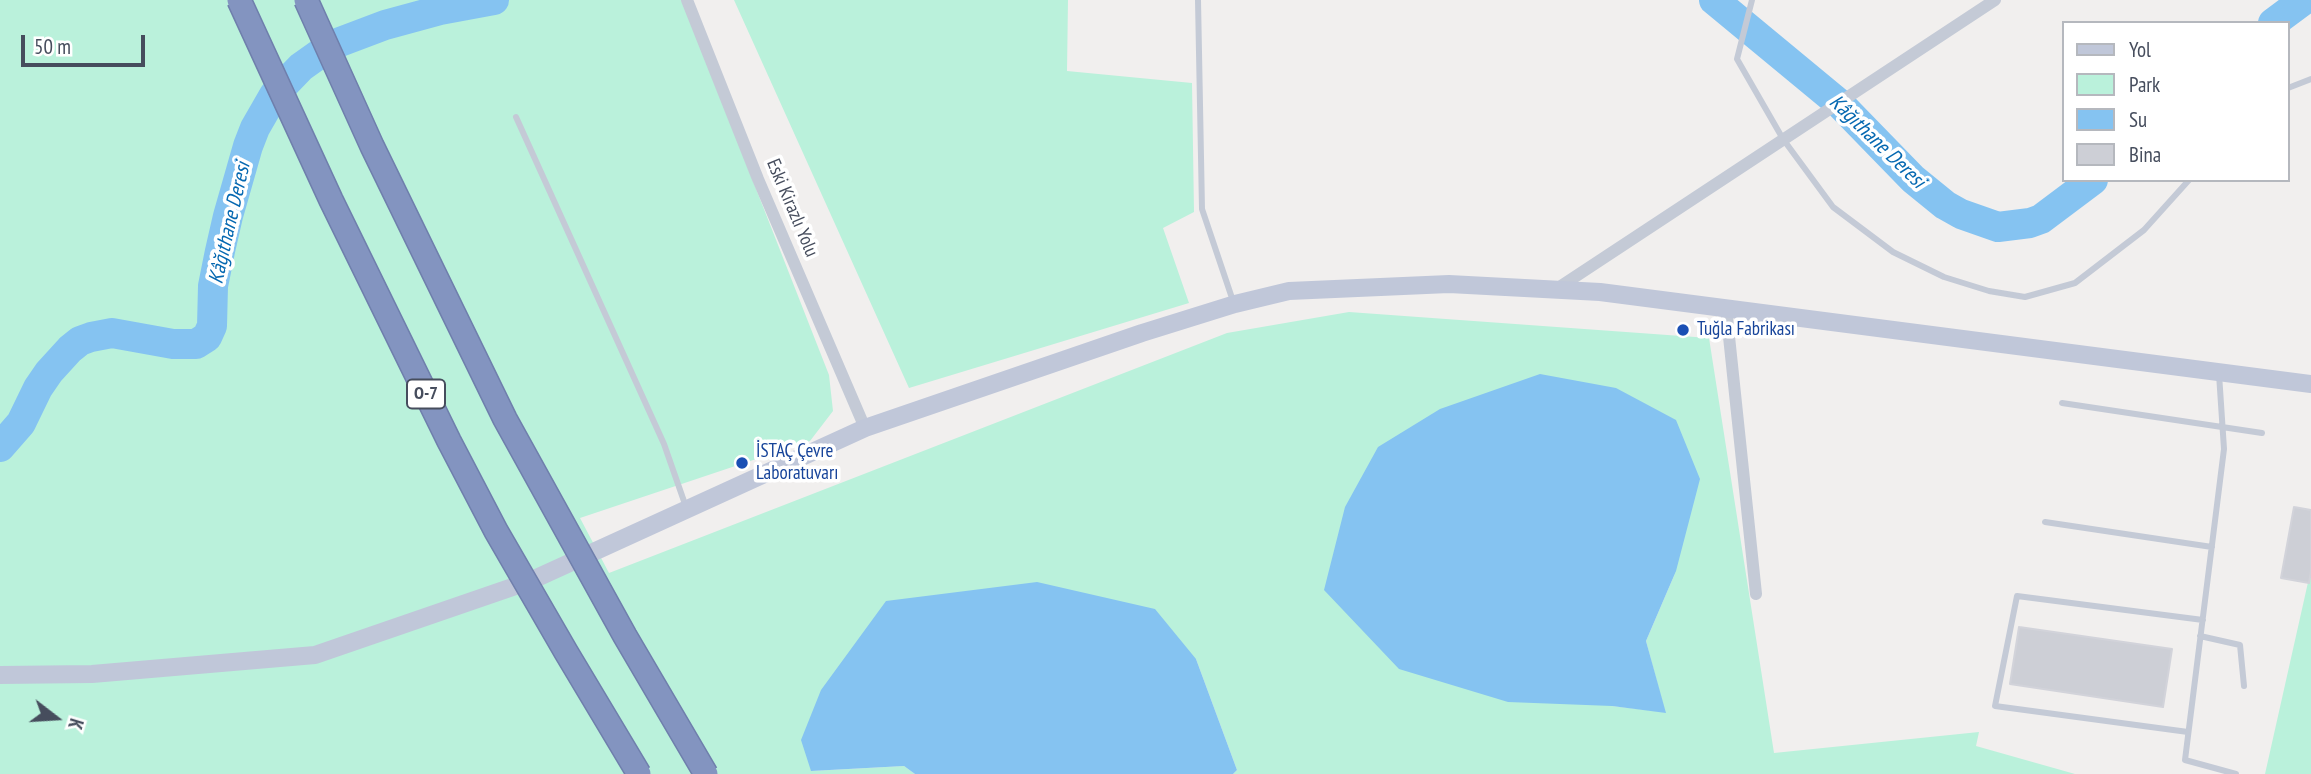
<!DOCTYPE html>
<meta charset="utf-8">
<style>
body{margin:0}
#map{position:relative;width:2311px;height:774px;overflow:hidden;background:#f1efee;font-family:"PT Sans Narrow",sans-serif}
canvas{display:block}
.legend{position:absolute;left:2062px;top:21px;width:228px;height:161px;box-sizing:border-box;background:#fff;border:2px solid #b5b8be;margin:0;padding:9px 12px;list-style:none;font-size:21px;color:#464d5d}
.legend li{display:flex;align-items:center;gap:14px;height:35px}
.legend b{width:35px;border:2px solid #b5b8be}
.north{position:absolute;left:21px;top:683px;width:70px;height:70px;-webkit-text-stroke:5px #fff;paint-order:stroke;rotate:107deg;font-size:19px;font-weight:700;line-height:28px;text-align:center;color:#464d5d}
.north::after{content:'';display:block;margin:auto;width:24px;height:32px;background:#464d5d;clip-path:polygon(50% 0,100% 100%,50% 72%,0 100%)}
.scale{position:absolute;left:21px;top:35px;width:124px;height:32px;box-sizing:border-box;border:4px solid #464d5d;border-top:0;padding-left:9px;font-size:21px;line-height:24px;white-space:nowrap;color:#464d5d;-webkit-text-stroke:5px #fff;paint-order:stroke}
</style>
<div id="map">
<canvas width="2311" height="774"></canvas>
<ul class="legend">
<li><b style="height:9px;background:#c0c7d9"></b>Yol</li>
<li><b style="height:19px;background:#baf1db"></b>Park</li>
<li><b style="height:19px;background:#85c3f1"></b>Su</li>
<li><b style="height:19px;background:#cdcfd6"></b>Bina</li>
</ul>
<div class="north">K</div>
<div class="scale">50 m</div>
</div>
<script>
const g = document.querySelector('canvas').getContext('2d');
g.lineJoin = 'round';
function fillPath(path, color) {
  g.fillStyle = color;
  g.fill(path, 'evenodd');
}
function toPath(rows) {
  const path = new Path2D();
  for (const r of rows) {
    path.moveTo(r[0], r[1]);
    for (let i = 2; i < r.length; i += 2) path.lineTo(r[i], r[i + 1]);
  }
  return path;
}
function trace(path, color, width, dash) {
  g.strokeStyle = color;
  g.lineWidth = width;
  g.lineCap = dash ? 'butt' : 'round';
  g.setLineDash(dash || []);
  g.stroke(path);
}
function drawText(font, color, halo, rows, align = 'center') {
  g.font = font + ' "PT Sans Narrow",sans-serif';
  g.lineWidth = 7;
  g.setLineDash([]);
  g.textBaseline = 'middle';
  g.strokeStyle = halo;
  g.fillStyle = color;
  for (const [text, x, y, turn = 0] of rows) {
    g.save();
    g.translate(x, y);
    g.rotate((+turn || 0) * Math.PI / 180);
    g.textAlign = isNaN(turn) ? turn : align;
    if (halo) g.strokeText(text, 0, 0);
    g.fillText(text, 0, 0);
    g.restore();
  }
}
fillPath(toPath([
 [0,0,682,0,829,375,833,411,810,441,580,518,609,573,1227,333,1349,312,1709,338,1774,753,1979,732,1976,746,2075,774,1233,774,1237,770,1196,659,811,771,904,766,915,774,0,774],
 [1676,571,1646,641,1665,712,1612,706],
 [734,0,1068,0,1067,71,1192,83,1194,212,1163,228,1189,303,909,388],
 [2311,569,2311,774,2265,774]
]), '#baf1db');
fillPath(toPath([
 [1540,374,1616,388,1676,420,1700,479,1676,571,1646,641,1666,713,1612,706,1508,702,1399,669,1324,590,1345,507,1378,447,1440,409],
 [1037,582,1155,609,1196,659,1237,770,1233,774,915,774,904,766,811,771,801,740,821,690,886,601]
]), '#85c3f1');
trace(toPath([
 [1714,0,1841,105,1913,179,1945,205,1961,214,1998,227,2030,223,2041,219,2093,180],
 [2273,23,2304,0],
 [0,447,21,423,38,388,49,372,70,349,80,341,91,337,112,333,173,344,196,344,207,337,212,326,213,286,220,251,228,216,248,146,255,128,274,95,301,67,332,45,385,25,440,10,494,0]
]), '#85c3f1', 30);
const building = toPath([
 [2294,507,2311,510,2311,571,2309,583,2281,578,2294,507],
 [2019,627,2172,649,2163,707,2010,684,2019,627]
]);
fillPath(building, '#cdcfd6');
trace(building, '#d2d3da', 2);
trace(toPath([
 [1198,0,1202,209,1233,301],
 [1752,0,1737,59,1783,139,1833,207,1893,252,1944,277,1989,291,2025,297,2075,283,2144,230,2189,180],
 [2288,88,2311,79],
 [516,117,664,444,686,507],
 [2219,374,2224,449,2185,760,2236,774],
 [2062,403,2262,433],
 [2045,522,2212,547],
 [2200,636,2240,645,2244,686],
 [2188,732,1995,706,2017,596,2203,620]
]), '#c4cad6', 6);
trace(toPath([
 [687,0,758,179,865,428],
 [1555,290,1995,0],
 [1726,308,1756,594]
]), '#c4cad6', 12);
trace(toPath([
 [0,675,92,674,315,655,530,581,865,428,1142,333,1235,304,1289,291,1449,284,1600,292,2311,384]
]), '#c0c7d9', 18);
const motorwayBridge = toPath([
 [239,0,331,200,449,441,496,531,566,652,639,774],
 [306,0,372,146,505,419,625,636,706,774]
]);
trace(motorwayBridge, '#6f7fac', 26, []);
trace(motorwayBridge, '#8394c0', 23);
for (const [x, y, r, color] of [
 [1683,330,7,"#1a4fb4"],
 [742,463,7,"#1a4fb4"]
]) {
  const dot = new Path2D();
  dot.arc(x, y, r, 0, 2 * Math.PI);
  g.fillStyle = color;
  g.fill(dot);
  trace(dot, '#fff', 2.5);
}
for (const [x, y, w] of [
 [426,394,38]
]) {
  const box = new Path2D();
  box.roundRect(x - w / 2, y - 14.5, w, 29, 5);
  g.fillStyle = '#fff';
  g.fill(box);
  trace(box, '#464d5d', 2);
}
drawText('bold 18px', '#464d5d', null, [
 ["O-7",426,394]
]);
drawText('19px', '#464d5d', '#fff', [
 ["Eski Kirazlı Yolu",792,208,67]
]);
drawText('19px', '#164399', '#fff', [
 ["Tuğla Fabrikası",1697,330],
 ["İSTAÇ Çevre",756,452],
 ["Laboratuvarı",756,474]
], 'left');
drawText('italic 21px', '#0568b1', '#fff', [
 ["Kâğıthane Deresi",1877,142,44],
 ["Kâğıthane Deresi",230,223,-77]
]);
</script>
